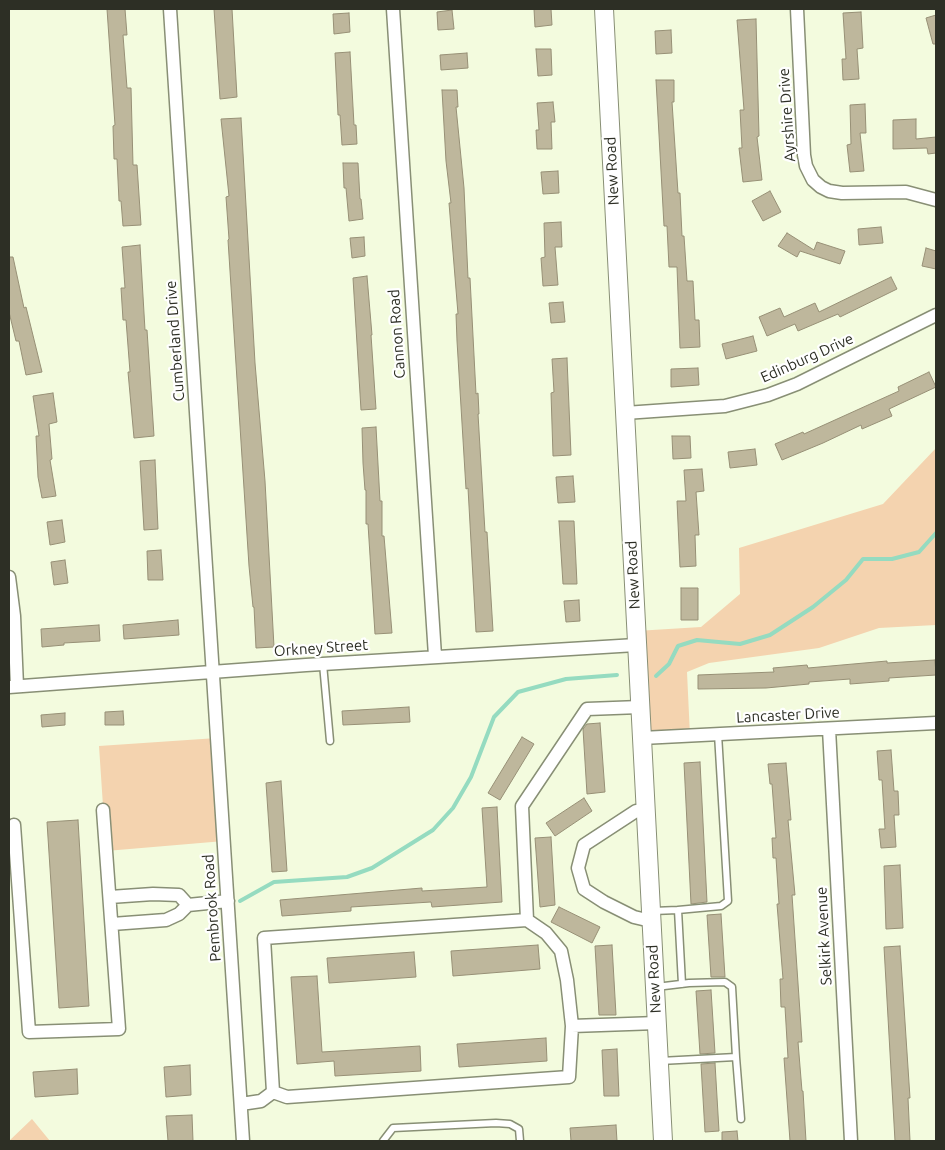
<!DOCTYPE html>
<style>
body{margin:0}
#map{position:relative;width:945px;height:1150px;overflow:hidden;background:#f3fbde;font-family:Ubuntu,sans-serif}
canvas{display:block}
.frame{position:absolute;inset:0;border:10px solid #2d2f25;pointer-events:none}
</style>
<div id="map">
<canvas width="945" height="1150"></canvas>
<div class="frame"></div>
</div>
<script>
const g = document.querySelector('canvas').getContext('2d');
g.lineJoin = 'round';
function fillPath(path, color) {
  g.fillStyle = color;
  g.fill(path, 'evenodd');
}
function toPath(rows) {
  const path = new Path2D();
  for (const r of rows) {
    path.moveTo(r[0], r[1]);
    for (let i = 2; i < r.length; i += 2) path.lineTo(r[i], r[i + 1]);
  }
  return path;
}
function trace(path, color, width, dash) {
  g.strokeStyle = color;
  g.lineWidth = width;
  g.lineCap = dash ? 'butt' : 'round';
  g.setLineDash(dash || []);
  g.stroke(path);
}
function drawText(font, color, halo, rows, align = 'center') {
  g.font = font + ' Ubuntu,sans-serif';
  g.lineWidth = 4.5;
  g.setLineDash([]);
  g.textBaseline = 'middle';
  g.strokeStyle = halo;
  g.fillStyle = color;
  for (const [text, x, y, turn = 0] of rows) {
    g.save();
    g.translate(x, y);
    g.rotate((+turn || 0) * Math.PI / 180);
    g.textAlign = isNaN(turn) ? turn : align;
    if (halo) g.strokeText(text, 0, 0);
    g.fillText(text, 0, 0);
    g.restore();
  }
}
fillPath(toPath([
 [936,448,936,625,879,628,819,648,709,663,687,672,690,736,642,738,636,631,701,627,740,594,739,548,883,504],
 [217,738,224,841,106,851,99,746],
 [32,1119,50,1141,9,1141]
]), '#f4d3af');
trace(toPath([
 [656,676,669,664,678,646,697,640,740,644,770,635,813,607,846,580,863,559,892,559,919,552,936,533],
 [240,901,274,882,347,877,372,868,433,830,453,808,471,777,494,717,518,692,566,679,617,675]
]), '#95dbc0', 4);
const building = toPath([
 [107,9,125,9,127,35,123,35,127,88,131,88,133,165,137,165,141,225,123,226,121,201,119,201,117,159,114,159,113,126,115,125,107,9],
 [214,9,232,9,237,97,220,99,214,9],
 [534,9,551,9,552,25,535,27,534,9],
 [452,10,454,29,438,30,437,12,452,10],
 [861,12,863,48,857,49,859,79,843,80,842,59,846,59,843,13,861,12],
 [349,13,350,32,334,34,333,14,349,13],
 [936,15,936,44,933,44,926,18,936,15],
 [756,19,759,136,757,137,762,180,743,182,739,148,742,148,740,110,744,110,737,20,756,19],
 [671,30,672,53,656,54,655,31,671,30],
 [536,49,551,49,552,75,538,76,536,49],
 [350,52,354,125,356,125,357,144,342,145,340,115,338,115,335,53,350,52],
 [467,53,468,68,441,70,440,55,467,53],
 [656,80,674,80,674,102,672,102,678,193,680,193,682,236,684,236,687,281,693,281,695,320,699,320,700,347,680,348,677,267,669,267,667,226,664,226,656,80],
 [442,90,457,90,458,107,456,107,464,188,468,278,470,278,476,394,478,393,479,414,478,414,485,532,487,532,493,631,476,632,468,488,466,489,457,341,456,314,458,314,449,203,451,203,446,161,442,90],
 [553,102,555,122,551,122,552,149,537,149,536,130,539,130,537,103,553,102],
 [865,104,866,133,860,133,864,171,850,172,847,145,851,144,850,105,865,104],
 [241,118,255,363,265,481,274,647,256,648,254,607,253,607,249,566,228,240,229,239,226,197,229,196,221,119,241,118],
 [916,119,916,139,936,137,936,153,928,154,927,148,893,149,893,120,916,119],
 [343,163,358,163,360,199,361,199,363,219,349,221,346,188,344,188,343,163],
 [558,171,559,193,543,194,541,172,558,171],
 [770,191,781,212,763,221,752,201,770,191],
 [561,222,562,247,555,247,558,285,543,286,541,258,545,257,544,223,561,222],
 [881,227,883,243,859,245,858,229,881,227],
 [787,233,814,250,817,242,845,251,840,264,800,251,797,257,778,246,787,233],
 [364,237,365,256,352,258,350,238,364,237],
 [140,245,145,330,147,330,154,436,134,438,128,372,130,372,126,320,123,320,121,288,125,288,122,247,140,245],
 [926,248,936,251,936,269,922,266,926,248],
 [9,257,13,257,24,308,26,307,42,372,26,375,19,341,16,341,9,312,9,257],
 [367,276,372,335,371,335,376,409,361,410,353,278,367,276],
 [891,277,897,289,840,317,838,314,798,331,795,324,767,336,759,317,780,308,784,317,815,303,819,312,891,277],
 [563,302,565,322,551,323,549,303,563,302],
 [753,336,757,351,726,359,722,344,753,336],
 [567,358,571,455,553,456,551,393,554,392,552,359,567,358],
 [698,368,699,385,671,387,671,369,698,368],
 [929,372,936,387,889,409,892,416,862,429,861,425,823,443,782,460,775,444,803,432,804,434,899,391,898,387,929,372],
 [53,393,57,422,49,424,52,459,50,460,56,496,42,498,38,477,36,436,39,436,33,396,53,393],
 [376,427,380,501,382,501,382,536,384,536,392,633,375,634,368,524,366,524,366,490,365,490,363,463,362,428,376,427],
 [672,436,690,436,691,458,673,459,672,436],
 [755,449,757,465,730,468,728,452,755,449],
 [155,460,158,529,144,530,140,461,155,460],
 [702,469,704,491,696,492,699,535,695,535,696,566,680,567,677,501,686,501,684,470,702,469],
 [573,476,575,502,558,503,556,477,573,476],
 [62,520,65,542,50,545,47,522,62,520],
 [559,521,574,521,577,584,563,584,559,521],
 [161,550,163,580,148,580,147,551,161,550],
 [65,560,68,583,54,585,51,562,65,560],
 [681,588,698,588,698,620,681,620,681,588],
 [579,600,580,621,566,622,564,601,579,600],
 [178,620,179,635,124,639,123,625,178,620],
 [99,625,100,641,64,643,64,645,42,647,41,629,99,625],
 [935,660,936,675,889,678,889,681,850,684,850,679,809,682,809,684,766,688,698,689,698,675,774,672,773,668,807,665,808,668,887,661,887,663,935,660],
 [409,707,410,722,343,725,342,711,409,707],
 [123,711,124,725,105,725,105,712,123,711],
 [65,713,65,725,42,727,41,715,65,713],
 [600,723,605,792,587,794,583,729,587,724,600,723],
 [522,737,534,744,500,800,488,793,522,737],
 [891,750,894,791,898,791,899,815,894,815,896,847,881,848,879,829,885,829,882,780,879,780,877,751,891,750],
 [700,762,707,902,691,904,684,763,700,762],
 [786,763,791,820,788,820,795,895,792,895,802,1042,798,1042,802,1091,803,1091,806,1141,790,1141,784,1058,788,1058,785,1007,781,1007,780,979,783,979,777,904,779,904,776,858,773,858,772,838,776,838,772,784,770,784,768,764,786,763],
 [281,781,287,871,272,872,266,783,281,781],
 [584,798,592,811,555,836,546,823,584,798],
 [497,807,502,902,432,907,431,902,351,907,351,911,282,916,280,900,422,888,422,891,487,887,482,808,497,807],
 [78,820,89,1006,59,1008,47,822,78,820],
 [551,837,555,905,540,907,535,838,551,837],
 [900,865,903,928,886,929,884,866,900,865],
 [559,907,600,927,592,943,551,922,559,907],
 [721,914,725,977,711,977,707,915,721,914],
 [538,945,540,969,453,976,451,951,538,945],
 [612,945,616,1015,599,1015,595,946,612,945],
 [900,946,910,1098,908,1098,910,1141,895,1141,884,947,900,946],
 [414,952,416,977,329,983,327,958,414,952],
 [317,976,322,1052,420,1046,421,1071,335,1076,334,1061,297,1064,291,977,317,976],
 [711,990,715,1053,700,1054,696,991,711,990],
 [546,1038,547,1061,459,1067,457,1044,546,1038],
 [617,1049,619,1096,604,1096,602,1050,617,1049],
 [715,1063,719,1131,705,1132,701,1064,715,1063],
 [190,1065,191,1095,166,1097,164,1067,190,1065],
 [77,1069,78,1094,35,1097,33,1072,77,1069],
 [192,1115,193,1141,168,1141,166,1116,192,1115],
 [616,1125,617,1141,571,1141,570,1128,616,1125],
 [737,1131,738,1141,722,1141,722,1132,737,1131]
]);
fillPath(building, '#beb79c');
trace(building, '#979076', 1);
const lane = toPath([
 [323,664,330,741],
 [678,910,721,906,728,901,718,734],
 [653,911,678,910,682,984],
 [656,987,689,983,725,982,732,987,736,1057,660,1061],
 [736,1057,741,1119],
 [383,1141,393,1128,496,1123,510,1124,519,1129,520,1141]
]);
const street = toPath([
 [170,9,243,1141],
 [393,9,435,656],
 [797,9,804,155,806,166,813,180,821,187,829,191,842,193,906,192,936,200],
 [625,413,725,406,768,395,797,384,936,315],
 [9,577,14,616,17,686],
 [9,687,306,665,636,645],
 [829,729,851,1141],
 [642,738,936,723],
 [645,809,636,811,584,845,578,868,584,889,604,902,634,917,651,921],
 [14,825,29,1032,119,1029,103,810],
 [110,897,153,894,179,895,188,905],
 [527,920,264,938,273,1092,287,1097,569,1077,572,1026,567,980,561,951,546,933,527,920,522,806,587,709,640,707],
 [112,924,166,920,179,914,188,905,228,901],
 [572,1026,657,1023],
 [241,1104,261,1101,273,1092]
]);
const secondary = toPath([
 [604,9,663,1141]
]);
trace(lane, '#888f75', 9);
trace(street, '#888f75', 15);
trace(secondary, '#888f75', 20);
trace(lane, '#fff', 6);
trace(street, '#fff', 12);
trace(secondary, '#fff', 18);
drawText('15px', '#2d2f25', '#fff', [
 ["Ayrshire Drive",787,115,-94],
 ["New Road",612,171,-93],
 ["Cannon Road",397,334,-94],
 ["Cumberland Drive",175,341,-94],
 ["Edinburg Drive",807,358,-24],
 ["New Road",633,575,-93],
 ["Orkney Street",321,648,-4],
 ["Lancaster Drive",788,715,-3],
 ["Pembrook Road",212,908,-94],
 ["Selkirk Avenue",824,936,-93],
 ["New Road",654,979,-93]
]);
</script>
